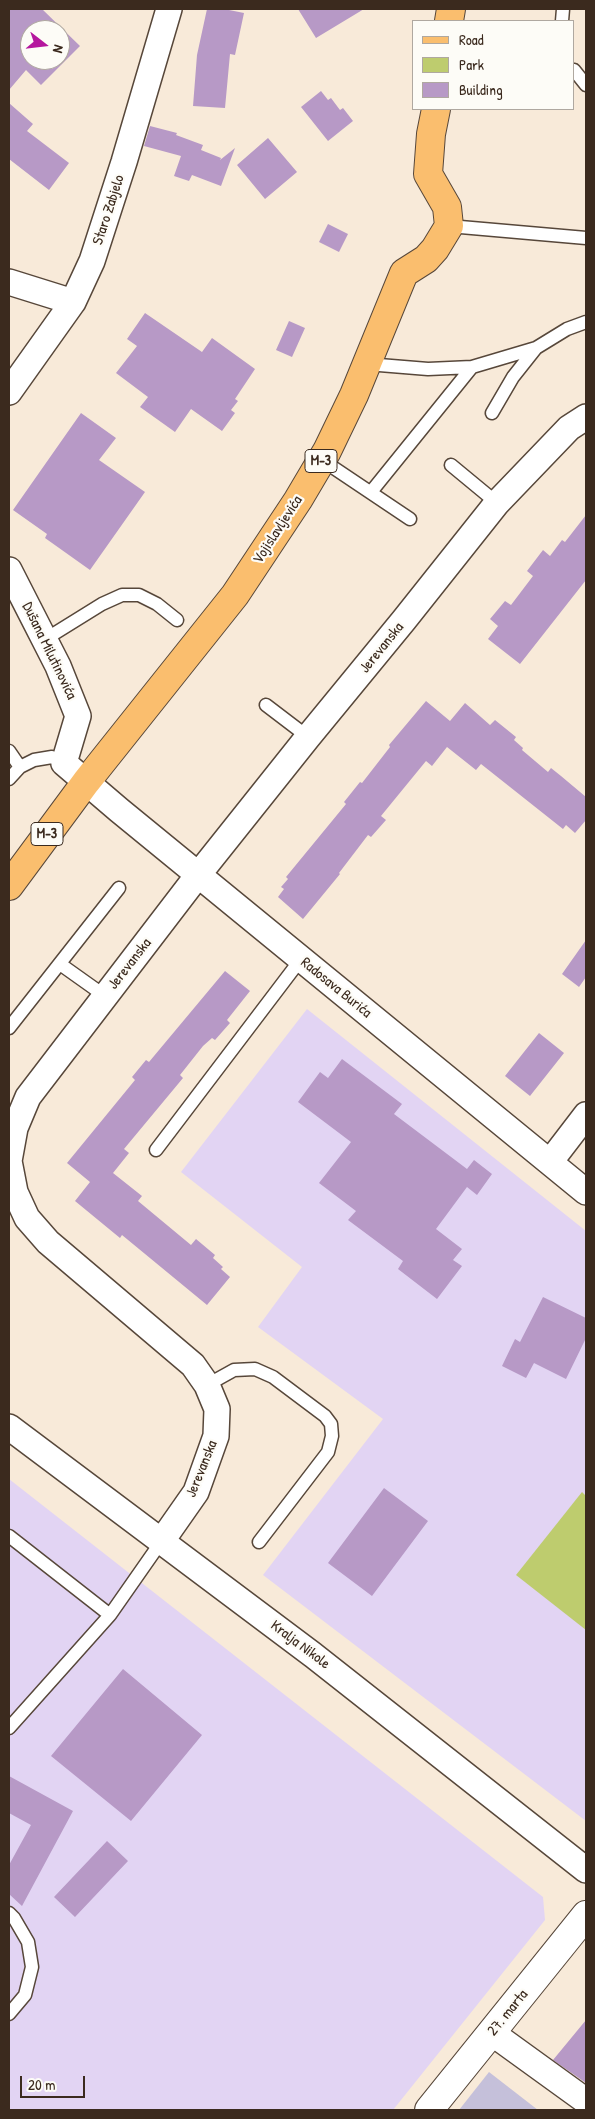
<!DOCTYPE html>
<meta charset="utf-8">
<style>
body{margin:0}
#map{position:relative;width:595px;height:2119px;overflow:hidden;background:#f8ead9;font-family:"Patrick Hand",sans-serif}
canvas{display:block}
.frame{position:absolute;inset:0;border:10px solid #3b2a1e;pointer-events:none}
.legend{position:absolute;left:412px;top:20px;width:162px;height:90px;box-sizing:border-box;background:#fdfcf7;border:1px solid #afa8a0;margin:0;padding:6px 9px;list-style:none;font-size:15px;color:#3b2a1e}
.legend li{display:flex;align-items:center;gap:10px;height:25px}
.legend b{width:25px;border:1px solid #afa8a0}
.north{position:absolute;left:20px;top:20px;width:50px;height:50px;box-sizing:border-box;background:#fdfcf7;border:1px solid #afa8a0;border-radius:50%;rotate:106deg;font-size:14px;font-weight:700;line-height:20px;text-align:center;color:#3b2a1e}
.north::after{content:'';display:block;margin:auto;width:18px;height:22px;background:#b5179e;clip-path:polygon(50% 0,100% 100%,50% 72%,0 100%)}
.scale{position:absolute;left:20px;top:2076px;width:65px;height:22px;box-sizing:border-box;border:2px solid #3b2a1e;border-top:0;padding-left:6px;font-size:15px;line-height:18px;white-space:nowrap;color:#3b2a1e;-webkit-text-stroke:4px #fdfcf7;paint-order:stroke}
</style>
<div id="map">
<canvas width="595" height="2119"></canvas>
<div class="frame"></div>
<ul class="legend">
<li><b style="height:6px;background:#fabe6e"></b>Road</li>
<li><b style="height:14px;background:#becc6e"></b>Park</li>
<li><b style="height:14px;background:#b799c6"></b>Building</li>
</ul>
<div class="north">N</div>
<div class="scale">20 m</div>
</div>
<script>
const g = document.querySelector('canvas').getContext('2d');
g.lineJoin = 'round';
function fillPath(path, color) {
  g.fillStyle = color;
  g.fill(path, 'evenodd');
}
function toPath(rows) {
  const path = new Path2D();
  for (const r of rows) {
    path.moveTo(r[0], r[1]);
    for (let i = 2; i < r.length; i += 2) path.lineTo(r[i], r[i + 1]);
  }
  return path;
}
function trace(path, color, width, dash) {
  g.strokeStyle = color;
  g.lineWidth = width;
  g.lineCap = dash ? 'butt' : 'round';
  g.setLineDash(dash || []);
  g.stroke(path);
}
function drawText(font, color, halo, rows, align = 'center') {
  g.font = font + ' "Patrick Hand",sans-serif';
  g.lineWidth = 4.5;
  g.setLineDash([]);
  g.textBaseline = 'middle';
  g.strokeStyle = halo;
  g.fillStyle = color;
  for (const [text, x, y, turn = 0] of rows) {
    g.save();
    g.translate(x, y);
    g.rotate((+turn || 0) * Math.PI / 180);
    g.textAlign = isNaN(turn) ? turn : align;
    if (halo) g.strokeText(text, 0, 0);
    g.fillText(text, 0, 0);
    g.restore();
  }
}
fillPath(toPath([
 [307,1009,586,1231,586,1821,263,1575,383,1419,258,1327,302,1267,181,1172],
 [9,1479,543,1897,545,1920,393,2110,9,2110]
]), '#e2d4f3');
fillPath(toPath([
 [489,2072,538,2110,459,2110]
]), '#c5c0da');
fillPath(toPath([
 [582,1492,586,1496,586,1630,516,1575]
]), '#becc6e');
fillPath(toPath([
 [9,9,42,9,80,46,41,85,26,70,9,90],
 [30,30,60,30,60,60,30,60],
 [207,9,224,9,244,13,235,55,230,54,225,108,193,106,197,55],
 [298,9,364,9,316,38],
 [321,91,328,100,331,98,340,110,343,108,353,121,328,141,301,107],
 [9,103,33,124,27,131,69,163,49,190,9,159],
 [150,126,177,133,176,135,203,145,201,150,221,158,220,160,235,148,221,186,192,175,189,181,174,176,181,156,144,146],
 [268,138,297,172,265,199,237,165],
 [328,224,348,234,339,252,319,242],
 [145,313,202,352,212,338,255,369,235,399,238,401,231,410,235,413,222,431,191,409,175,432,140,407,148,397,116,373,137,346,127,339],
 [289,321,305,328,292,357,276,350],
 [81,413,116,438,99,460,145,492,90,570,45,538,47,534,13,510],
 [586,515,586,580,520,664,488,639,498,626,490,619,505,601,511,605,533,576,527,571,543,550,550,556,562,540,565,542],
 [426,701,450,721,465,703,490,725,495,720,516,737,514,740,523,748,522,750,548,772,551,768,561,776,586,797,586,820,575,833,566,825,563,829,481,764,476,770,447,747,432,766,426,761,381,816,386,820,371,837,368,835,339,873,340,874,303,919,278,897,284,889,281,887,288,879,286,877,346,804,344,802,360,782,362,783,390,747,389,745],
 [586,940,586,977,579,987,562,974],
 [225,971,250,991,227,1020,230,1023,215,1040,212,1038,203,1046,180,1075,183,1078,124,1149,129,1153,113,1173,142,1196,138,1201,191,1245,196,1239,215,1255,213,1258,223,1267,221,1269,230,1277,207,1305,122,1235,120,1238,75,1201,90,1182,67,1163,135,1080,132,1077,146,1060,149,1062],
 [539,1033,564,1053,530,1096,505,1076],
 [342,1059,402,1104,394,1114,467,1169,474,1160,492,1174,477,1195,467,1187,436,1229,462,1249,453,1260,462,1266,437,1299,398,1269,403,1261,348,1220,356,1211,319,1183,351,1142,298,1102,320,1072,328,1078],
 [543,1297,586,1318,586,1338,566,1379,534,1363,526,1378,502,1366,515,1339,520,1342],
 [384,1488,428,1521,372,1596,328,1563],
 [123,1669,202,1735,131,1821,51,1756],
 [9,1776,73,1811,22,1906,9,1894,9,1865,31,1825,9,1813],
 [107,1841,128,1861,75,1917,54,1897],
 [586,2020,586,2083,553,2060]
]), '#b799c6');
const service = toPath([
 [562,21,563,9],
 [574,70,586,85],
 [449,226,586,238],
 [367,364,428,369,472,367,536,348],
 [492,413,513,377,536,348,567,329,586,322],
 [322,460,410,519],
 [451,465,497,503],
 [371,492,472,367],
 [44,640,102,604,122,595,139,595,157,604,177,620],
 [266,705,308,737],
 [9,751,20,767],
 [9,779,20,767,34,760,52,757,64,763],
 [60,964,105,996],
 [9,1028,119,888],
 [156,1150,301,959],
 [207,1385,234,1370,255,1369,273,1377,325,1416,331,1424,332,1436,328,1452,259,1542],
 [9,1536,110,1615],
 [9,1728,110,1615,161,1542],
 [9,1913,14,1918,28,1942,32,1967,25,1995,9,2014]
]);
const minor = toPath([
 [9,282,73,302],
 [9,392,73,302,92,261,124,162,169,9],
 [9,570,58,666,78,716,64,763,119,810,586,1192],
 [550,1162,586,1115],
 [9,1427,313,1655,586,1870],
 [161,1542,196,1492,216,1436,217,1409,207,1385,193,1365,48,1242,27,1218,15,1192,9,1161,15,1128,28,1097,198,875,308,737,404,620,497,503,569,428,586,417],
 [492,2033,586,2101]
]);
const tertiary = toPath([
 [429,2110,586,1915]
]);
const primary = toPath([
 [449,21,451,9],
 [9,886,86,782,235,595,298,500,327,451,354,395,404,273,426,259,435,249,449,226,447,207,428,174,431,134,436,109]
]);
trace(service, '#57473a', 15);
trace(minor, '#57473a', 28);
trace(tertiary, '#57473a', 30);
trace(primary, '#57473a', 30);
trace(service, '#fff', 12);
trace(minor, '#fff', 25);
trace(tertiary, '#fff', 28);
trace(primary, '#fabe6e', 28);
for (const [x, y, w] of [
 [321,461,32],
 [47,834,32]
]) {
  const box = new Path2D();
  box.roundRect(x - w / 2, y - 11.5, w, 23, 4);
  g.fillStyle = '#fdfcf7';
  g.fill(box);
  trace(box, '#3b2a1e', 1);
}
drawText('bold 14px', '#3b2a1e', null, [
 ["M-3",321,461],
 ["M-3",47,834]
]);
drawText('15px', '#3b2a1e', '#fdfcf7', [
 ["Staro Zabjelo",109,210,-72],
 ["Vojislavljevića",278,530,-57],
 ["Jerevanska",382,648,-51],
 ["Dušana Milutinovića",49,651,64],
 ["Jerevanska",130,964,-52],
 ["Radosava Burića",336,988,39],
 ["Jerevanska",202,1469,-68],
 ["Kralja Nikole",300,1645,37],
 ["27. marta",508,2013,-51]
]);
</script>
